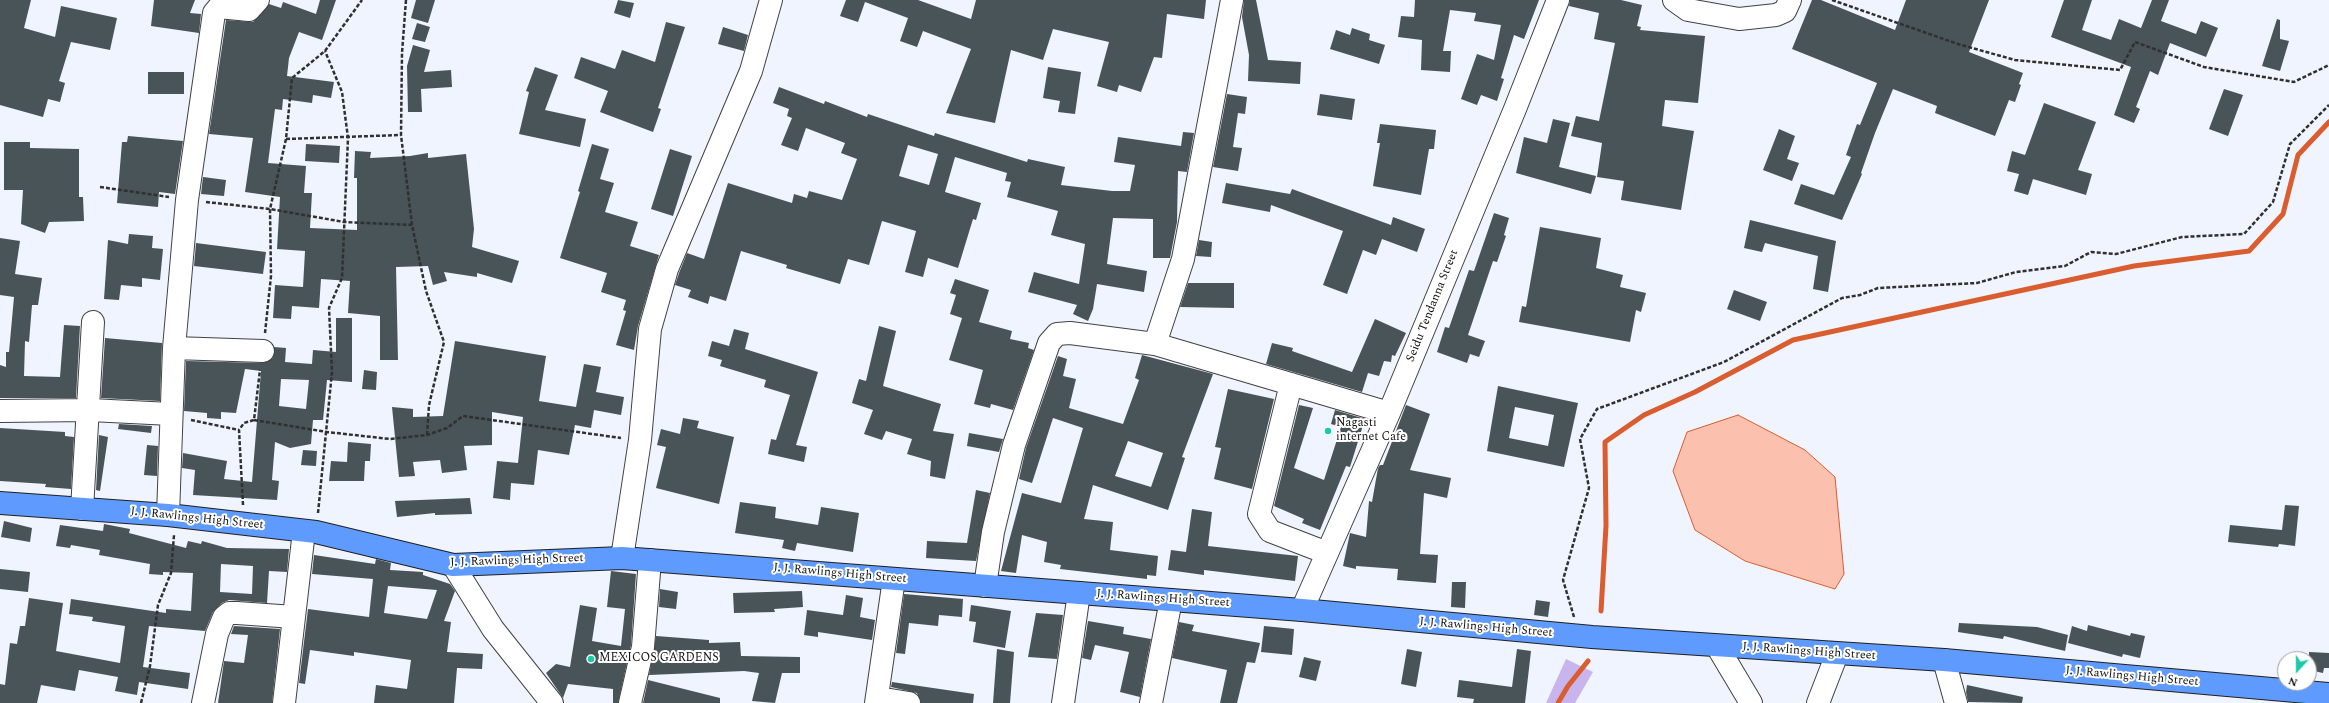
<!DOCTYPE html>
<style>
body{margin:0}
#map{position:relative;width:2329px;height:703px;overflow:hidden;background:#eff4ff;font-family:Spectral,serif}
canvas{display:block}
.north{position:absolute;left:2277px;top:651px;width:40px;height:40px;box-sizing:border-box;background:#fff;border:1px solid #9f9f9f;border-radius:50%;rotate:201deg;font-size:11px;font-weight:700;line-height:16px;text-align:center;color:#0e0e0e}
.north::after{content:'';display:block;margin:auto;width:14px;height:18px;background:#19cbab;clip-path:polygon(50% 0,100% 100%,50% 72%,0 100%)}
</style>
<div id="map">
<canvas width="2329" height="703"></canvas>
<div class="north">N</div>
</div>
<script>
const g = document.querySelector('canvas').getContext('2d');
g.lineJoin = 'round';
function fillPath(path, color) {
  g.fillStyle = color;
  g.fill(path, 'evenodd');
}
function toPath(rows) {
  const path = new Path2D();
  for (const r of rows) {
    path.moveTo(r[0], r[1]);
    for (let i = 2; i < r.length; i += 2) path.lineTo(r[i], r[i + 1]);
  }
  return path;
}
function trace(path, color, width, dash) {
  g.strokeStyle = color;
  g.lineWidth = width;
  g.lineCap = dash ? 'butt' : 'round';
  g.setLineDash(dash || []);
  g.stroke(path);
}
function drawText(font, color, halo, rows, align = 'center') {
  g.font = font + ' Spectral,serif';
  g.lineWidth = 4;
  g.setLineDash([]);
  g.textBaseline = 'middle';
  g.strokeStyle = halo;
  g.fillStyle = color;
  for (const [text, x, y, turn = 0] of rows) {
    g.save();
    g.translate(x, y);
    g.rotate((+turn || 0) * Math.PI / 180);
    g.textAlign = isNaN(turn) ? turn : align;
    if (halo) g.strokeText(text, 0, 0);
    g.fillText(text, 0, 0);
    g.restore();
  }
}
fillPath(toPath([
 [1566,659,1593,672,1575,703,1546,703]
]), '#c8b5ed');
const water = toPath([
 [1738,415,1805,450,1835,477,1844,574,1835,589,1745,561,1695,530,1673,471,1687,432,1738,415]
]);
fillPath(water, '#fbc1ae');
trace(water, '#d95d2f', 1);
trace(toPath([
 [1601,611,1606,526,1605,442,1644,415,1695,392,1793,340,2134,266,2249,251,2283,214,2298,155,2329,122],
 [1558,703,1568,686,1588,661]
]), '#d95d2f', 5);
fillPath(toPath([
 [0,0,31,0,24,28,55,37,61,6,117,18,110,50,71,42,59,81,65,83,60,102,48,99,43,117,0,105],
 [154,0,195,0,190,13,201,14,199,33,151,26],
 [320,0,336,0,322,40,299,32,289,58,287,76,334,82,331,98,313,95,312,103,283,99,282,110,275,109,268,163,306,166,304,193,312,193,310,228,357,230,357,178,354,178,355,151,371,152,370,158,410,156,428,153,428,158,466,154,474,229,472,247,519,261,512,283,477,273,477,277,444,272,447,281,433,285,428,266,396,267,398,360,380,360,380,316,348,313,350,281,321,279,319,308,292,306,291,319,273,318,275,285,303,287,305,251,277,249,280,197,245,192,253,138,209,134,226,20,253,22,269,4,281,8,283,2,316,14],
 [416,0,435,0,428,23,411,18],
 [618,0,634,3,630,18,614,13],
 [846,0,918,0,971,19,976,0,1206,0,1204,19,1167,14,1162,58,1154,57,1141,92,1119,85,1117,92,1097,86,1109,42,1053,29,1043,60,1011,50,995,123,946,113,971,49,923,31,917,47,900,41,908,18,865,2,858,22,840,16],
 [1244,0,1256,0,1268,60,1301,62,1300,84,1248,81,1249,55,1242,17],
 [1415,0,1539,0,1524,39,1514,35,1501,78,1504,79,1497,101,1481,95,1477,105,1461,99,1477,54,1494,60,1501,25,1474,21,1476,13,1450,10,1443,51,1451,51,1450,72,1421,70,1422,40,1398,37,1401,16,1414,17],
 [1570,0,1621,0,1642,5,1637,26,1641,27,1640,30,1705,36,1698,103,1665,100,1662,126,1694,131,1681,210,1621,200,1624,181,1597,177,1602,143,1571,136,1576,116,1599,121,1615,43,1594,39,1599,13,1569,6],
 [1812,0,1821,0,1895,30,1906,0,1989,0,1969,52,2023,73,2019,84,2021,85,2015,102,2009,100,1995,136,1935,113,1937,106,1893,89,1875,133,1861,173,1862,174,1842,220,1794,204,1801,184,1834,195,1851,157,1846,155,1857,124,1860,125,1877,83,1792,49],
 [2064,0,2092,0,2082,30,2111,40,2119,19,2141,28,2152,0,2169,0,2161,21,2196,34,2201,21,2218,28,2206,57,2170,43,2158,75,2150,71,2136,107,2140,109,2134,123,2114,115,2131,67,2051,37],
 [2277,19,2280,20,2280,39,2289,41,2280,71,2262,66],
 [666,22,685,27,658,108,661,109,653,132,600,112,608,91,574,78,581,57,615,69,622,50,655,62],
 [417,23,430,27,425,42,412,39],
 [723,27,748,35,744,51,718,44],
 [1352,28,1370,34,1369,40,1385,45,1379,64,1330,49,1336,30,1350,35],
 [413,45,430,50,424,72,451,70,452,87,421,89,422,112,408,112,407,66],
 [535,67,558,75,545,110,586,119,580,147,519,134,529,92,526,91],
 [1048,67,1081,72,1075,114,1058,112,1060,101,1043,98],
 [148,72,184,72,184,94,148,94],
 [779,87,824,104,825,101,867,117,868,114,934,136,935,133,1027,162,1028,159,1065,167,1061,185,1112,191,1130,191,1135,165,1114,162,1118,137,1181,146,1183,132,1194,133,1187,172,1178,171,1177,222,1170,258,1153,258,1153,219,1113,218,1107,264,1147,271,1144,292,1097,284,1093,309,1088,321,1073,314,1077,305,1028,292,1034,272,1079,284,1085,244,1051,235,1058,211,1007,197,1011,182,1005,181,1007,173,955,157,945,192,981,203,976,220,973,219,958,268,928,258,923,277,905,272,916,231,882,221,869,265,848,259,840,284,786,268,787,265,741,251,726,301,710,296,708,304,688,297,691,290,675,285,679,273,687,253,704,259,728,183,792,203,794,194,807,198,809,191,842,200,857,159,841,153,845,143,806,128,798,151,781,145,792,118,787,116,789,109,773,103],
 [908,145,938,154,929,185,899,176],
 [2224,89,2243,95,2228,136,2209,129],
 [1227,94,1247,97,1245,114,1238,113,1233,147,1242,148,1238,171,1213,167],
 [1320,94,1355,99,1352,120,1317,115],
 [2044,103,2096,122,2078,170,2092,174,2086,195,2033,179,2028,195,2014,191,2019,174,2007,171,2012,151,2025,155],
 [1553,119,1570,123,1559,167,1596,176,1591,194,1516,173,1524,137,1547,143],
 [1380,124,1436,130,1434,149,1429,149,1421,195,1373,186,1380,143,1377,143],
 [1779,129,1795,136,1787,159,1799,163,1792,181,1763,170],
 [128,136,183,141,175,194,159,192,158,207,117,203,122,142,127,142],
 [4,142,30,142,30,148,79,149,79,197,83,197,84,221,49,222,45,233,21,224,23,190,4,190],
 [306,144,340,146,339,163,305,161],
 [592,144,609,149,600,179,614,183,605,212,638,222,630,246,659,255,638,326,634,350,616,345,626,311,623,310,626,300,601,292,607,273,560,258,580,192,578,191],
 [670,149,692,156,673,216,651,209],
 [203,177,226,180,224,196,201,194],
 [1226,183,1290,194,1292,189,1391,225,1393,217,1425,229,1417,252,1382,239,1376,255,1363,250,1347,294,1323,285,1343,231,1271,205,1270,212,1222,203],
 [1494,213,1509,218,1504,235,1506,236,1497,262,1493,261,1468,335,1485,341,1479,357,1470,354,1467,363,1437,352,1445,327,1449,328,1469,270,1474,271],
 [1750,220,1836,241,1828,292,1813,289,1818,256,1765,243,1762,252,1744,248],
 [1540,227,1601,238,1596,268,1623,275,1620,287,1646,293,1641,312,1636,310,1630,342,1519,322,1522,306,1526,307],
 [129,234,153,236,152,248,163,249,160,280,142,278,142,287,121,285,119,300,104,299,108,240,128,244],
 [0,238,20,241,15,274,42,278,38,305,32,305,29,342,25,341,24,376,60,377,64,325,80,326,76,398,0,398,0,365,6,367,6,352,9,352,14,297,0,295],
 [1199,240,1212,242,1211,257,1196,256],
 [196,243,266,252,263,274,194,266],
 [955,279,989,290,979,322,1012,331,1010,339,1029,343,1028,348,1034,350,1013,410,991,404,990,408,974,404,983,370,949,360,962,318,950,314,956,295,950,293],
 [1188,283,1234,283,1234,308,1180,307],
 [1734,290,1767,302,1760,321,1727,309],
 [336,318,352,318,352,382,327,380,323,420,313,420,311,444,290,448,275,442,272,480,279,481,277,500,193,495,195,470,182,468,183,453,227,461,224,479,252,482,261,371,245,369,236,413,221,412,221,419,207,418,207,413,184,411,186,361,263,363,273,358,274,347,286,348,285,362,312,364,313,350,336,352],
 [281,379,309,380,306,409,279,406],
 [1375,319,1406,333,1395,356,1392,355,1391,362,1384,361,1379,376,1368,373,1362,392,1266,364,1272,343,1293,348,1292,351,1352,372],
 [879,326,896,331,883,386,941,404,933,431,954,434,945,479,930,476,931,461,907,454,912,439,886,431,882,440,864,434,873,410,852,403,859,379,866,381],
 [734,329,749,333,745,349,818,372,796,445,807,447,804,462,768,454,771,439,776,440,790,395,764,387,766,380,720,366,722,360,708,356,712,341,729,346],
 [105,338,162,343,160,401,101,398],
 [455,341,546,356,539,401,576,407,584,364,601,367,596,392,624,397,621,415,594,410,591,428,575,425,569,455,538,450,534,485,511,483,510,500,493,498,497,461,518,463,523,417,492,412,492,445,464,446,467,470,442,473,440,460,413,462,415,476,399,477,392,407,413,409,413,417,443,416],
 [1142,355,1213,374,1182,457,1185,458,1168,510,1093,485,1084,519,1113,522,1110,550,1158,556,1156,576,1147,575,1147,579,1060,569,1061,565,1044,562,1047,542,1022,535,1016,573,1001,571,1022,493,1061,503,1083,428,1053,418,1032,483,1019,479,1026,448,1058,356,1067,359,1063,376,1076,379,1069,408,1123,424,1139,380,1135,378],
 [1128,441,1163,453,1151,487,1115,476],
 [364,370,377,372,376,390,362,389],
 [1498,386,1578,403,1564,467,1487,451],
 [1515,407,1554,415,1548,446,1509,438],
 [1228,389,1274,399,1252,489,1214,479,1221,448,1215,447],
 [1299,405,1313,408,1294,468,1324,480,1341,427,1331,424,1335,410,1365,419,1350,467,1346,466,1320,530,1302,523,1304,519,1274,506],
 [1406,405,1430,414,1410,470,1451,478,1447,498,1424,493,1420,554,1438,555,1436,583,1397,580,1398,569,1356,566,1356,569,1343,566,1350,533,1366,537,1369,501,1372,502,1378,468,1380,465,1383,465],
 [683,418,699,421,697,428,734,437,719,504,656,488,666,447,657,445,661,429,680,434],
 [119,424,152,426,151,433,118,429],
 [0,428,65,432,65,436,74,437,71,489,45,487,46,484,0,481],
 [969,433,1003,439,999,452,967,446],
 [99,435,108,437,100,491,96,490],
 [348,442,371,444,370,461,365,461,364,481,329,481,331,461,347,462],
 [147,445,158,446,157,476,144,475],
 [303,450,317,451,316,466,301,465],
 [976,490,990,493,976,561,926,558,927,541,967,543],
 [470,498,472,514,435,515,435,513,397,517,395,501],
 [740,502,776,507,775,518,818,525,821,507,859,513,853,552,797,543,795,551,782,548,784,540,735,533],
 [2285,505,2299,506,2295,546,2279,544,2278,547,2228,542,2230,525,2282,530],
 [1192,509,1212,512,1208,546,1298,556,1295,581,1204,570,1204,575,1168,570,1171,550,1186,552],
 [4,521,32,528,30,542,1,537],
 [104,524,130,529,129,533,186,548,188,541,201,544,202,541,227,548,289,549,287,572,269,571,267,603,229,600,222,603,213,612,205,631,149,626,143,667,190,673,188,689,139,682,137,695,115,691,118,677,79,670,75,691,41,685,37,703,0,703,0,684,5,685,10,643,17,644,20,626,25,626,29,598,63,603,56,651,120,663,125,626,92,621,93,617,69,614,71,599,166,613,166,609,191,611,193,573,163,572,163,575,149,574,150,564,99,555,100,550,71,545,70,548,56,546,60,525,103,531],
 [221,564,253,566,252,594,220,592],
 [314,555,375,564,376,559,391,563,390,570,423,572,423,575,450,584,455,591,444,621,451,622,447,652,483,654,482,669,457,668,454,703,374,703,376,685,407,689,411,660,354,652,354,656,310,650,305,684,299,683,308,609,369,617,373,579,312,574],
 [388,586,437,590,427,619,384,613],
 [0,569,30,572,28,592,0,589],
 [611,571,636,574,631,645,618,703,613,703,613,689,568,684,563,698,546,673,556,664,570,667,580,605,597,608,592,641,621,646,625,609,607,607],
 [1452,582,1466,582,1465,608,1451,607],
 [660,589,678,592,676,609,659,607],
 [802,591,803,607,774,609,775,612,734,613,733,593],
 [904,594,963,599,962,617,939,615,938,626,909,623,905,654,896,653],
 [846,595,863,598,860,617,875,620,872,640,818,632,818,637,804,635,807,610,843,615],
 [1536,600,1550,602,1548,617,1534,615],
 [971,605,1011,611,1005,648,973,642,976,622,969,621],
 [1036,613,1063,615,1057,659,1028,657],
 [1088,621,1124,627,1123,634,1151,639,1140,697,1120,692,1129,652,1095,645,1091,660,1082,658],
 [1179,622,1194,625,1192,631,1260,643,1255,663,1247,662,1237,703,1220,703,1227,670,1172,658],
 [1959,623,2037,627,2068,635,2065,651,2004,636,2003,639,1958,632],
 [2088,625,2130,636,2131,633,2145,636,2140,658,2123,654,2122,657,2068,643,2072,626,2087,631],
 [234,626,280,629,272,703,218,703,224,661,244,663,248,635,231,634],
 [1264,626,1294,629,1292,655,1261,652],
 [656,636,709,640,709,643,740,642,741,656,800,657,800,673,782,673,775,703,752,701,759,673,744,671,649,675],
 [997,649,1014,652,1010,703,993,703],
 [1407,649,1422,652,1416,687,1401,684],
 [1517,649,1531,651,1525,703,1473,703,1474,699,1457,697,1459,680,1512,687],
 [2309,652,2329,653,2329,668,2324,668,2323,673,2309,670],
 [1304,657,1321,661,1316,681,1299,677],
 [648,680,720,698,720,703,643,703],
 [892,682,974,694,973,703,921,703,917,693,891,687],
 [1967,685,2023,697,2022,703,1968,702,1966,692]
]), '#495458');
const minor = toPath([
 [1674,0,1688,10,1739,19,1776,15,1785,11,1790,0],
 [1155,344,1183,259,1232,0],
 [174,348,263,351],
 [1291,384,1259,514,1270,531,1327,553],
 [0,411,90,410,171,414],
 [82,509,93,322],
 [168,515,174,348,187,200,214,13,219,7,249,10,258,0],
 [622,558,640,440,650,329,667,269,751,71,771,0],
 [453,565,493,629,552,703],
 [985,586,993,532,1014,445,1049,343,1057,334,1070,333,1155,344,1389,413],
 [1302,610,1389,413,1515,109,1558,0],
 [1717,646,1751,703],
 [1944,660,1956,703],
 [878,698,909,703],
 [203,703,217,634,224,617,229,613,237,613,294,617],
 [284,703,304,531],
 [630,703,643,647,650,560],
 [876,703,894,579],
 [1063,703,1079,593],
 [1151,703,1171,600],
 [1818,703,1837,654]
]);
const major = toPath([
 [0,503,168,515,316,532,453,565,622,558,1302,610,1592,637,1944,660,2329,694]
]);
trace(minor, '#414141', 24);
trace(major, '#1f1f1f', 24);
trace(toPath([
 [406,0,402,53,401,135,412,225,426,291,444,342,429,405,427,435],
 [1832,0,1958,44,2015,60,2120,70,2135,42,2204,67,2294,82,2329,65],
 [286,139,401,135],
 [100,187,169,197],
 [206,202,270,209,344,222,412,225],
 [265,333,271,276,270,209,286,139,292,78,325,51,362,0],
 [191,420,239,430],
 [254,420,327,432,390,439,427,435,447,428,463,416,621,438],
 [243,505,239,430,244,423,254,420,260,370],
 [318,513,332,372,329,308,342,278,348,138,342,92,325,51],
 [1574,617,1563,580,1589,488,1580,439,1597,409,1724,362,1842,298,1860,295,1878,288,1977,283,2016,272,2065,266,2091,252,2116,254,2182,237,2244,234,2273,202,2290,144,2329,105],
 [141,703,150,666,158,605,171,573,174,535]
]), '#303030', 2.5, [4, 2]);
trace(minor, '#fff', 22);
trace(major, '#5f9bff', 22);
for (const [x, y, r, color] of [
 [1328,431,4,"#19cbab"],
 [591,659,4,"#19cbab"]
]) {
  const dot = new Path2D();
  dot.arc(x, y, r, 0, 2 * Math.PI);
  g.fillStyle = color;
  g.fill(dot);
  trace(dot, '#fff', 1.5);
}
drawText('12px', '#0e0e0e', '#fff', [
 ["Seidu Tendanna Street",1433,306,-68],
 ["J. J. Rawlings High Street",197,519,6],
 ["J. J. Rawlings High Street",517,561,-2],
 ["J. J. Rawlings High Street",840,574,5],
 ["J. J. Rawlings High Street",1163,599,4],
 ["J. J. Rawlings High Street",1486,628,5],
 ["J. J. Rawlings High Street",1809,652,4],
 ["J. J. Rawlings High Street",2132,677,5]
]);
drawText('12px', '#0e0e0e', '#fff', [
 ["Nagasti",1336,424],
 ["internet Cafe",1336,438],
 ["MEXICOS GARDENS",599,659]
], 'left');
</script>
